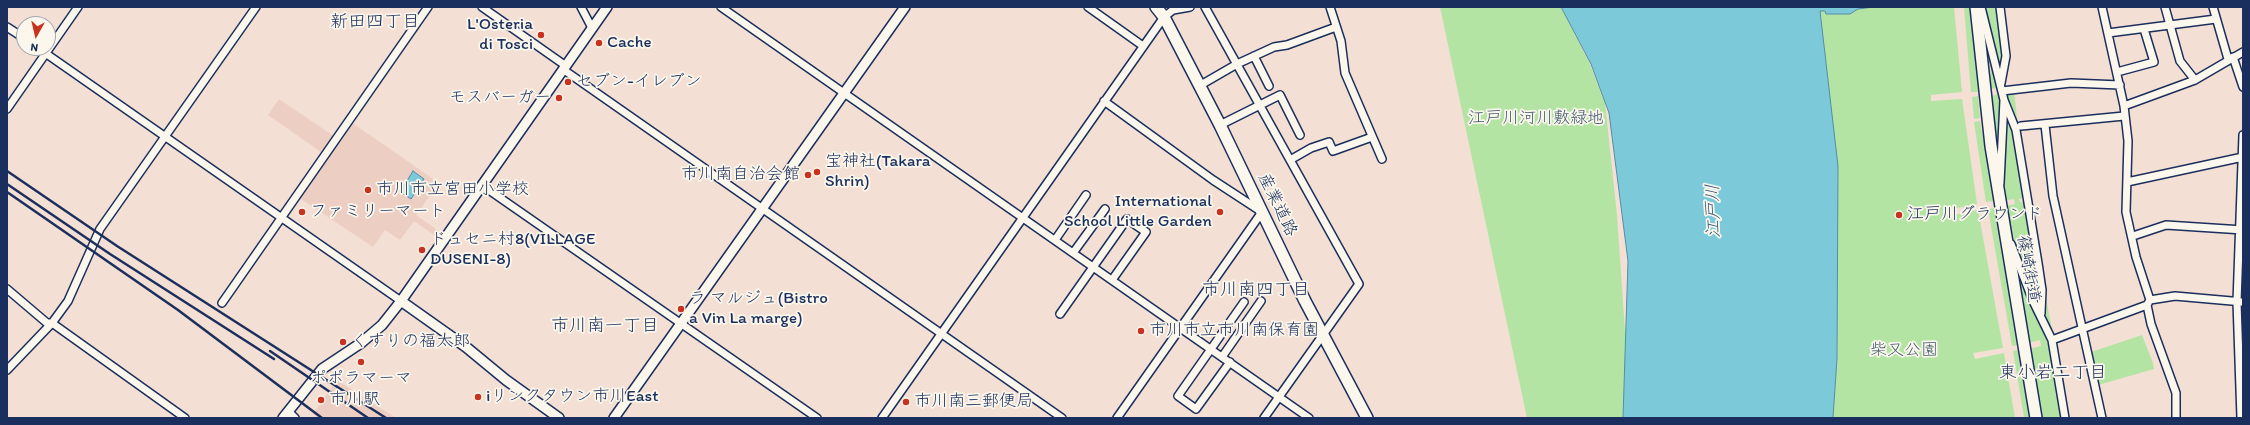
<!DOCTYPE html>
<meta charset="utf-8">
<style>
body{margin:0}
#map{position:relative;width:2250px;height:425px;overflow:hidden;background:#f3dfd4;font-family:Itim,sans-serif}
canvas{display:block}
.frame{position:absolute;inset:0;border:8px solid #1b2f5e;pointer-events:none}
.north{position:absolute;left:16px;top:16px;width:40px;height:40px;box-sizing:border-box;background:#fbf7ec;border:1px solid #a1a7b3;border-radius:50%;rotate:188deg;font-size:11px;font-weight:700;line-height:16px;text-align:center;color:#1b2f5e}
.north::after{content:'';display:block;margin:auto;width:14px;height:18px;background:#c8321e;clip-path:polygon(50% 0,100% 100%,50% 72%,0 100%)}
</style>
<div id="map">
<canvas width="2250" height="425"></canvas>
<div class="frame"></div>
<div class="north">N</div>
</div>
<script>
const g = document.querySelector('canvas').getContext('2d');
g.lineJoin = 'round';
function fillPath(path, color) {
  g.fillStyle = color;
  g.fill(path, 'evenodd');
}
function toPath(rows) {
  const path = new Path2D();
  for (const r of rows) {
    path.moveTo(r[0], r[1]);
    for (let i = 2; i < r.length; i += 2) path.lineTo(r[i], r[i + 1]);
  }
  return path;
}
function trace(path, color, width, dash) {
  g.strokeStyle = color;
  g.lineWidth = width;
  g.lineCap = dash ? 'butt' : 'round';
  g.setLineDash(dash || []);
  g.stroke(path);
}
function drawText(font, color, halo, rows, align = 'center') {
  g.font = font + ' Itim,"Klee One",sans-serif';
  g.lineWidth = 3.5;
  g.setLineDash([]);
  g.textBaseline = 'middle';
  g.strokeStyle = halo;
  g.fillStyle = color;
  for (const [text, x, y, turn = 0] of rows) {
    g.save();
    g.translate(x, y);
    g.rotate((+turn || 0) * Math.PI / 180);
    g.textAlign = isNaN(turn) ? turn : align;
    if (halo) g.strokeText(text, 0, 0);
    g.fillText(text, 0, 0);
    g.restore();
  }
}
fillPath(toPath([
 [279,99,335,137,324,154,268,115],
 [351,122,439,183,416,215,440,232,437,237,414,221,400,240,385,230,373,247,298,197],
 [337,380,396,418,318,418,313,414]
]), '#edcec3');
fillPath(toPath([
 [1440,7,1561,7,1589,62,1605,103,1617,215,1626,346,1623,418,1527,418],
 [1819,7,1954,7,1962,92,1931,95,1931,101,1962,99,1977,204,1947,210,1948,216,1978,210,2003,348,1973,353,1975,359,2004,353,2015,418,1833,418,1837,358],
 [1964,7,1971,7,1978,92,1971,92],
 [1985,7,1998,7,2003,53,2002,75],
 [1983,20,1999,88,1990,89,1991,66,1987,60],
 [2014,91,2018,126,2017,127,2006,95,2008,92],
 [1999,94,2001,111,1999,166,1991,96],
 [1978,96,1980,118,1974,119,1972,97],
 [2006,110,2013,129,2024,198,2019,199,2020,202,2024,202,2038,280,2039,306,2022,267,2004,206,2015,204,2014,199,2003,201,2003,198],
 [1980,121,1994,201,1986,202,1974,122],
 [1995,208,2019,345,2012,346,1988,209],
 [2012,255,2049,339,2046,340,2047,343,2050,342,2061,418,2041,418,2030,349,2041,346,2040,340,2028,343],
 [2043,282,2053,335,2043,313],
 [2142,335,2153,363,2154,369,2098,385,2091,352],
 [2020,350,2031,418,2024,418,2013,351]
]), '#b4e4a4');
const water = toPath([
 [1561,7,1874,7,1858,9,1850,14,1826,14,1825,11,1820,11,1838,166,1837,358,1833,418,1623,418,1628,261,1609,113,1591,64,1561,7],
 [413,171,424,179,411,199,400,192,413,171]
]);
fillPath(water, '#7ccad9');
trace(water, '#558ca8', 1);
const minor = toPath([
 [482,7,566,66],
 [581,7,592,28],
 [721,7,1309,418],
 [1088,7,1143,46],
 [1205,7,1359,284,1264,418],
 [1330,7,1341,41,1345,73,1382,159],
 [1981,7,2004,100,2000,183],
 [2000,7,2006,56,2001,83],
 [2102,7,2124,106,2128,141,2126,212,2136,257,2150,300],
 [2165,7,2180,61,2195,80],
 [2213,7,2228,59],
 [7,27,24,38],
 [2108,33,2216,19],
 [38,48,401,301],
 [1254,56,1269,86],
 [2233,57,2243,87],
 [564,70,1062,418],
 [2117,72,2154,62,2144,29],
 [1199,86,1237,64,1274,47,1287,45,1336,27],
 [2002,91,2071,83,2120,85],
 [2004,100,2016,130,2038,263,2042,290,2041,313],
 [1104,101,1213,180,1262,212,1117,418],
 [2124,106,2195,80,2243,52],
 [7,109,78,7],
 [1220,125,1280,95,1300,135],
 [2045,125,2053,196,2102,418],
 [2021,126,2124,116],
 [1290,160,1311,148,1329,142,1333,151,1372,137],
 [2127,182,2243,157],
 [483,186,817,418],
 [2133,236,2166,225,2243,230],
 [1055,240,1086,195],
 [2011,244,2033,301,2052,340,2065,418],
 [1073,253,1105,209],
 [7,289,47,323,52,323,185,418],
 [222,303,428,7],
 [2147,305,2151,324,2176,393,2176,418],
 [1060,314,1127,219,1146,232,1112,280],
 [2052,340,2147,305,2150,300,2175,296,2243,302],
 [1222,357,1261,301],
 [1230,362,1196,409,1178,396,1244,302],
 [7,370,52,323,68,301,100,229,256,7],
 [288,411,295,418],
 [882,418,1164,17,1173,10,1190,7],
 [2241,418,2237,302,2243,135]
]);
const tertiary = toPath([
 [401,301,466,347,506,380,559,418],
 [283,418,322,369,361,343,382,325,401,301,607,7],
 [614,418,905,7]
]);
const secondary = toPath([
 [1156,7,1164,17,1220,125,1305,301,1367,418],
 [1976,7,1991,146,2036,418]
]);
trace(minor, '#1b2f5e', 10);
trace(tertiary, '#1b2f5e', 12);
trace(secondary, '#1b2f5e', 14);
trace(minor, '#fbf7ec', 7);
trace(tertiary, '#fbf7ec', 9);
trace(secondary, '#fbf7ec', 11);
trace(toPath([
 [7,171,117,246,386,418],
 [7,184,110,254,274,359],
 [7,192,178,310,322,418],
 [270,351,368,418]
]), '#1b2f5e', 2.5);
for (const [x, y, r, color] of [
 [541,35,4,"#c8321e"],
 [599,43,4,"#c8321e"],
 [568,82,4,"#c8321e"],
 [559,98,4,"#c8321e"],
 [817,172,4,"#c8321e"],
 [808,175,4,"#c8321e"],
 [368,190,4,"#c8321e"],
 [302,212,4,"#c8321e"],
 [1220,212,4,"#c8321e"],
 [1899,215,4,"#c8321e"],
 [422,250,4,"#c8321e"],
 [681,309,4,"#c8321e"],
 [1141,331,4,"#c8321e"],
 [343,342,4,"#c8321e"],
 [361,362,4,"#c8321e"],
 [478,397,4,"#c8321e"],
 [321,400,4,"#c8321e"],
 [906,402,4,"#c8321e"]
]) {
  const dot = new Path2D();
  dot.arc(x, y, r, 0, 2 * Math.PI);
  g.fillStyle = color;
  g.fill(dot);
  trace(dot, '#fbf7ec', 1.5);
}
drawText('17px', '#1b2f5e', '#fbf7ec', [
 ["L'Osteria",533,25,"right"],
 ["di Tosci",533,45,"right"],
 ["Cache",607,43],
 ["セブン-イレブン",576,82],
 ["モスバーガー",551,98,"right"],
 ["宝神社(Takara",825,162],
 ["Shrin)",825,182],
 ["市川南自治会館",800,175,"right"],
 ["市川市立宮田小学校",376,190],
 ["International",1212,202,"right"],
 ["School Little Garden",1212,222,"right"],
 ["ファミリーマート",310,212],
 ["江戸川グラウンド",1907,215],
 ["ドュセニ村8(VILLAGE",430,240],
 ["DUSENI-8)",430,260],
 ["ラ マルジュ(Bistro",689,299],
 ["a Vin La marge)",689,319],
 ["市川市立市川南保育園",1149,331],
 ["くすりの福太郎",351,342],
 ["ポポラマーマ",361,379,"center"],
 ["iリンクタウン市川East",486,397],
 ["市川駅",329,400],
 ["市川南三郵便局",914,402]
], 'left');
drawText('17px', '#415c70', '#fbf7ec', [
 ["江戸川河川敷緑地",1536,119],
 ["柴又公園",1904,351]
]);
drawText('17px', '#1b2f5e', '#fbf7ec', [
 ["産業道路",1277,205,64],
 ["篠崎街道",2028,269,80]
]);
drawText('18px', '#1b2f5e', '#fbf7ec', [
 ["新田四丁目",375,22],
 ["市川南四丁目",1256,290],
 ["市川南一丁目",605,326],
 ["東小岩二丁目",2053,373]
]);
drawText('italic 18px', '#33567d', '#fbf7ec', [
 ["江戸川",1714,211,-91]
]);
</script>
